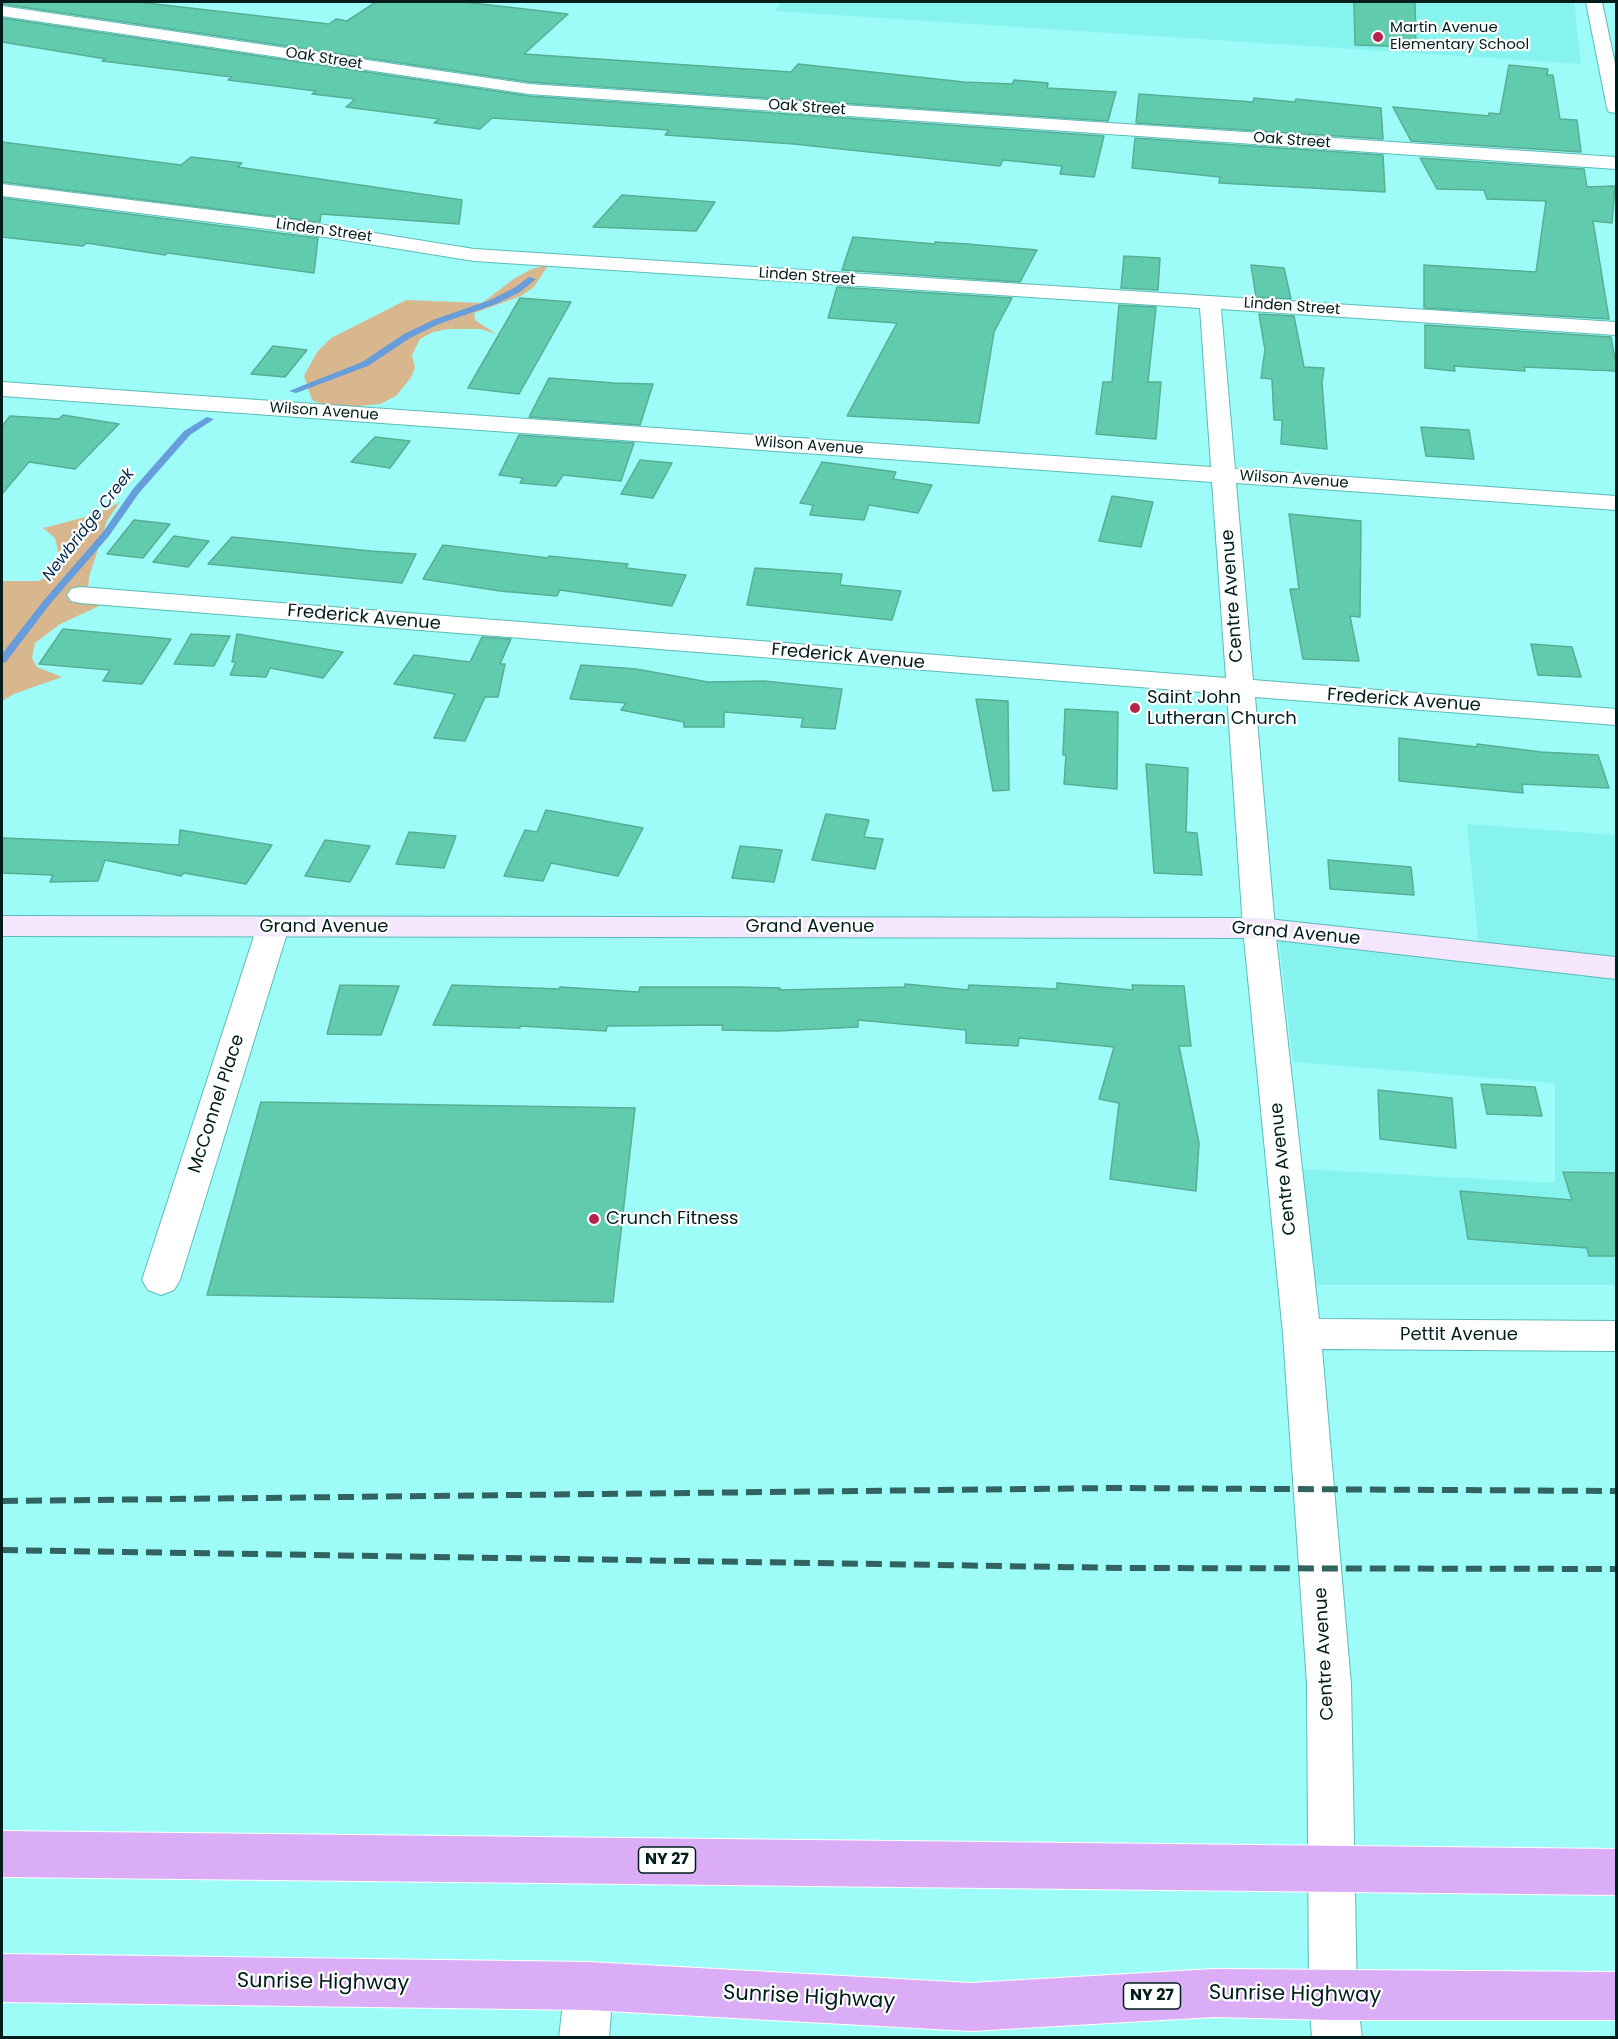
<!DOCTYPE html>
<style>
body{margin:0}
#map{position:relative;width:1618px;height:2039px;overflow:hidden;background:#9dfcf8;font-family:Poppins,sans-serif}
canvas{display:block}
.frame{position:absolute;inset:0;border:3px solid #001d1c;pointer-events:none}
</style>
<div id="map">
<canvas width="1618" height="2039"></canvas>
<div class="frame"></div>
</div>
<script>
const g = document.querySelector('canvas').getContext('2d');
g.lineJoin = 'round';
function fillPath(path, color) {
  g.fillStyle = color;
  g.fill(path, 'evenodd');
}
function toPath(rows) {
  const path = new Path2D();
  for (const r of rows) {
    path.moveTo(r[0], r[1]);
    for (let i = 2; i < r.length; i += 2) path.lineTo(r[i], r[i + 1]);
  }
  return path;
}
function trace(path, color, width, dash) {
  g.strokeStyle = color;
  g.lineWidth = width;
  g.lineCap = dash ? 'butt' : 'round';
  g.setLineDash(dash || []);
  g.stroke(path);
}
function drawText(font, color, halo, rows, align = 'center') {
  g.font = font + ' Poppins,sans-serif';
  g.lineWidth = 4.5;
  g.setLineDash([]);
  g.textBaseline = 'middle';
  g.strokeStyle = halo;
  g.fillStyle = color;
  for (const [text, x, y, turn = 0] of rows) {
    g.save();
    g.translate(x, y);
    g.rotate((+turn || 0) * Math.PI / 180);
    g.textAlign = isNaN(turn) ? turn : align;
    if (halo) g.strokeText(text, 0, 0);
    g.fillText(text, 0, 0);
    g.restore();
  }
}
fillPath(toPath([
 [781,2,1574,2,1581,64,775,11],
 [1467,824,1616,835,1616,1285,1316,1285,1301,1169,1555,1183,1555,1083,1293,1062,1279,941,1480,960]
]), '#86f3ef');
fillPath(toPath([
 [549,264,534,287,521,296,474,313,475,320,496,334,480,329,448,329,433,332,420,339,412,355,415,368,410,379,396,396,380,404,350,407,323,405,312,400,304,376,317,352,331,338,406,300,482,303,515,278,532,269],
 [120,502,107,521,89,577,88,589,106,603,60,624,35,643,32,658,37,667,62,677,14,694,2,701,2,581,39,581,53,573,59,560,58,550,55,538,43,528,97,514]
]), '#d8b78e');
fillPath(toPath([
 [529,277,536,279,520,292,496,304,439,324,410,338,368,366,296,393,289,391,362,362,404,334,433,320,490,300,514,288,529,277],
 [207,417,214,419,190,435,139,493,109,536,50,604,6,662,2,663,2,654,44,600,103,532,133,489,184,431,207,417]
]), '#679ddb');
const building = toPath([
 [2,2,138,2,329,24,336,19,347,21,376,2,464,2,568,14,524,54,791,72,798,64,964,82,1012,84,1014,80,1048,83,1047,88,1116,92,1108,121,529,82,2,4,2,2],
 [1354,2,1415,2,1416,47,1355,45,1354,2],
 [2,18,529,96,1104,136,1094,177,1060,174,1062,166,1003,160,1000,166,794,144,665,135,669,130,492,118,480,129,434,123,439,119,346,107,355,99,312,94,316,91,228,80,232,77,102,61,106,59,2,42,2,18],
 [1509,65,1548,69,1547,75,1553,75,1560,119,1577,120,1581,152,1411,141,1393,107,1489,116,1489,113,1500,114,1509,65],
 [1139,94,1253,102,1254,98,1295,102,1296,99,1381,108,1383,139,1136,123,1139,94],
 [1135,138,1383,155,1385,192,1219,183,1220,177,1132,168,1135,138],
 [2,142,181,165,191,157,242,163,238,167,462,200,459,224,321,214,320,222,2,182,2,142],
 [1420,158,1584,169,1587,187,1615,186,1612,223,1593,221,1609,319,1424,308,1424,265,1536,272,1546,201,1487,199,1484,190,1437,189,1420,158],
 [622,195,715,202,696,231,593,227,622,195],
 [2,198,318,238,314,273,168,253,165,255,87,243,83,246,2,237,2,198],
 [853,237,935,244,935,242,967,244,1037,250,1020,282,842,270,853,237],
 [1124,256,1160,258,1158,290,1121,288,1124,256],
 [1251,265,1284,268,1291,299,1256,297,1251,265],
 [837,287,1012,298,994,332,979,423,847,416,897,323,828,318,837,287],
 [520,298,571,302,519,394,468,388,520,298],
 [1119,305,1156,307,1148,382,1161,382,1156,439,1096,434,1103,382,1112,382,1119,305],
 [1259,314,1294,316,1304,367,1324,368,1322,383,1327,449,1281,444,1282,420,1274,420,1272,379,1261,378,1265,350,1259,314],
 [1425,325,1611,337,1617,371,1524,367,1525,371,1454,366,1455,371,1425,368,1425,325],
 [273,346,307,350,285,377,251,374,273,346],
 [549,378,614,383,653,384,640,425,529,417,549,378],
 [63,415,119,424,75,469,29,462,2,494,2,426,10,416,59,419,63,415],
 [1421,427,1469,430,1474,459,1426,456,1421,427],
 [519,435,634,443,621,481,563,475,556,486,520,483,523,478,499,475,519,435],
 [375,437,410,441,390,468,351,462,375,437],
 [640,460,672,463,653,498,621,494,640,460],
 [822,462,896,472,893,479,932,485,918,513,869,505,864,520,810,515,813,505,800,503,822,462],
 [1112,496,1153,502,1141,547,1099,541,1112,496],
 [1289,514,1361,521,1360,617,1350,616,1359,661,1303,659,1290,589,1299,589,1289,514],
 [134,520,170,524,143,558,107,554,134,520],
 [174,536,209,541,188,567,153,562,174,536],
 [232,537,371,551,416,554,402,583,208,564,232,537],
 [443,545,548,558,549,556,628,564,626,568,686,575,672,606,560,590,557,596,500,591,423,579,443,545],
 [755,568,842,574,840,585,901,591,892,620,747,605,755,568],
 [63,629,171,639,142,684,103,681,110,670,39,664,63,629],
 [191,634,230,636,214,666,174,664,191,634],
 [237,634,343,652,323,678,270,668,266,677,230,675,236,662,232,662,237,634],
 [482,637,511,639,500,664,505,664,498,697,485,697,465,741,434,738,455,694,394,684,414,655,470,662,482,637],
 [1531,644,1572,647,1581,677,1538,675,1531,644],
 [581,665,636,669,708,682,764,681,842,689,835,729,801,727,803,718,724,712,724,727,684,727,684,722,621,710,626,703,570,699,581,665],
 [976,699,1008,701,1009,790,993,791,976,699],
 [1065,709,1118,712,1117,789,1064,784,1066,755,1063,755,1065,709],
 [1399,738,1477,747,1477,744,1541,752,1598,755,1609,788,1522,784,1523,793,1399,781,1399,738],
 [1146,764,1188,768,1186,832,1197,833,1202,875,1154,873,1146,764],
 [546,810,643,828,618,876,551,863,543,881,504,876,525,830,537,832,546,810],
 [826,814,869,820,864,837,883,839,875,869,812,860,826,814],
 [180,830,272,845,246,884,184,873,181,876,105,860,98,881,50,882,53,875,2,873,2,838,179,845,180,830],
 [409,832,456,836,444,868,396,864,409,832],
 [325,840,370,846,350,882,305,876,325,840],
 [740,846,782,850,774,882,732,878,740,846],
 [1328,860,1411,867,1414,895,1330,889,1328,860],
 [1057,983,1133,990,1132,985,1184,986,1191,1046,1179,1046,1199,1143,1196,1191,1110,1179,1119,1103,1099,1099,1114,1047,1019,1038,1018,1046,966,1043,966,1030,858,1020,858,1027,777,1031,722,1030,723,1025,607,1026,606,1031,520,1026,520,1028,433,1025,452,985,559,989,560,987,639,992,640,987,739,987,780,988,780,990,905,987,905,984,968,990,969,985,1057,989,1057,983],
 [340,985,399,986,381,1035,327,1034,340,985],
 [1481,1084,1535,1087,1542,1116,1487,1114,1481,1084],
 [1378,1090,1452,1098,1456,1148,1380,1139,1378,1090],
 [261,1102,635,1108,613,1302,207,1295,261,1102],
 [1563,1172,1617,1173,1617,1256,1589,1256,1587,1248,1468,1239,1460,1191,1572,1200,1563,1172]
]);
fillPath(building, '#61cbae');
trace(building, '#58ad94', 1.5);
const street = toPath([
 [1586,2,1602,2,1616,68,1616,113,1609,112,1607,108,1586,2],
 [2,6,529,84,1616,157,1616,169,529,94,2,16,2,6],
 [2,184,300,221,474,249,1616,322,1616,335,1221,309,1235,469,1616,496,1616,510,1236,483,1253,680,1616,709,1616,725,1255,697,1275,928,1319,1319,1616,1321,1616,1351,1322,1349,1351,1684,1357,1996,1362,2038,1312,2038,1309,1996,1307,1684,1283,1334,1243,928,1227,694,80,603,71,601,67,595,71,589,80,587,1226,678,1212,482,2,396,2,382,1211,467,1200,308,474,261,300,233,2,196,2,184],
 [273,917,284,920,289,927,180,1280,174,1290,161,1295,148,1290,142,1280,257,927,262,920,273,917],
 [589,1962,606,1969,613,1986,609,2038,559,2038,565,1986,572,1969,589,1962]
]);
const secondary = toPath([
 [2,916,1259,918,1616,957,1616,979,1259,938,2,936,2,916]
]);
const highway = toPath([
 [2,1831,1616,1849,1616,1895,2,1877,2,1831],
 [2,1954,589,1962,971,1983,1214,1969,1616,1972,1616,2020,1333,2020,1214,2017,971,2031,589,2010,2,2002,2,1954]
]);
trace(street, '#5bbbb8', 2);
trace(secondary, '#5bbbb8', 2);
trace(highway, '#fff', 2);
fillPath(street, '#fff');
fillPath(secondary, '#f4e6fd');
fillPath(highway, '#dcadf7');
trace(toPath([
 [2,1501,1113,1488,1616,1491],
 [2,1550,1126,1568,1616,1569]
]), '#316361', 6, [16, 8]);
for (const [x, y, r, color] of [
 [1378,37,6,"#b42348"],
 [1135,708,6,"#b42348"],
 [594,1219,6,"#b42348"]
]) {
  const dot = new Path2D();
  dot.arc(x, y, r, 0, 2 * Math.PI);
  g.fillStyle = color;
  g.fill(dot);
  trace(dot, '#fff', 2);
}
drawText('15px', '#001d1c', '#fff', [
 ["Martin Avenue",1390,28],
 ["Elementary School",1390,45]
], 'left');
drawText('15px', '#001d1c', '#fff', [
 ["Oak Street",324,59,9],
 ["Oak Street",807,108,4],
 ["Oak Street",1292,141,4],
 ["Linden Street",324,231,8],
 ["Linden Street",807,277,4],
 ["Linden Street",1292,307,4],
 ["Wilson Avenue",324,412,4],
 ["Wilson Avenue",809,446,4],
 ["Wilson Avenue",1294,480,4]
]);
drawText('italic 16px', '#022b52', '#fff', [
 ["Newbridge Creek",89,525,-52]
]);
for (const [x, y, w] of [
 [667,1860,57],
 [1152,1996,57]
]) {
  const box = new Path2D();
  box.roundRect(x - w / 2, y - 13, w, 26, 4.5);
  g.fillStyle = '#fff';
  g.fill(box);
  trace(box, '#001d1c', 1.5);
}
drawText('bold 16px', '#001d1c', null, [
 ["NY 27",667,1860],
 ["NY 27",1152,1996]
]);
drawText('18px', '#001d1c', '#fff', [
 ["Centre Avenue",1233,596,-94],
 ["Frederick Avenue",364,618,5],
 ["Frederick Avenue",848,657,5],
 ["Frederick Avenue",1404,701,4],
 ["Grand Avenue",324,927],
 ["Grand Avenue",810,927],
 ["Grand Avenue",1296,934,5],
 ["McConnel Place",217,1104,-72],
 ["Centre Avenue",1284,1169,-96],
 ["Pettit Avenue",1459,1335],
 ["Centre Avenue",1325,1654,-93]
]);
drawText('18px', '#001d1c', '#fff', [
 ["Saint John",1147,698],
 ["Lutheran Church",1147,719],
 ["Crunch Fitness",606,1219]
], 'left');
drawText('21px', '#001d1c', '#fff', [
 ["Sunrise Highway",323,1983,1],
 ["Sunrise Highway",1295,1995,1],
 ["Sunrise Highway",809,1998,3]
]);
</script>
